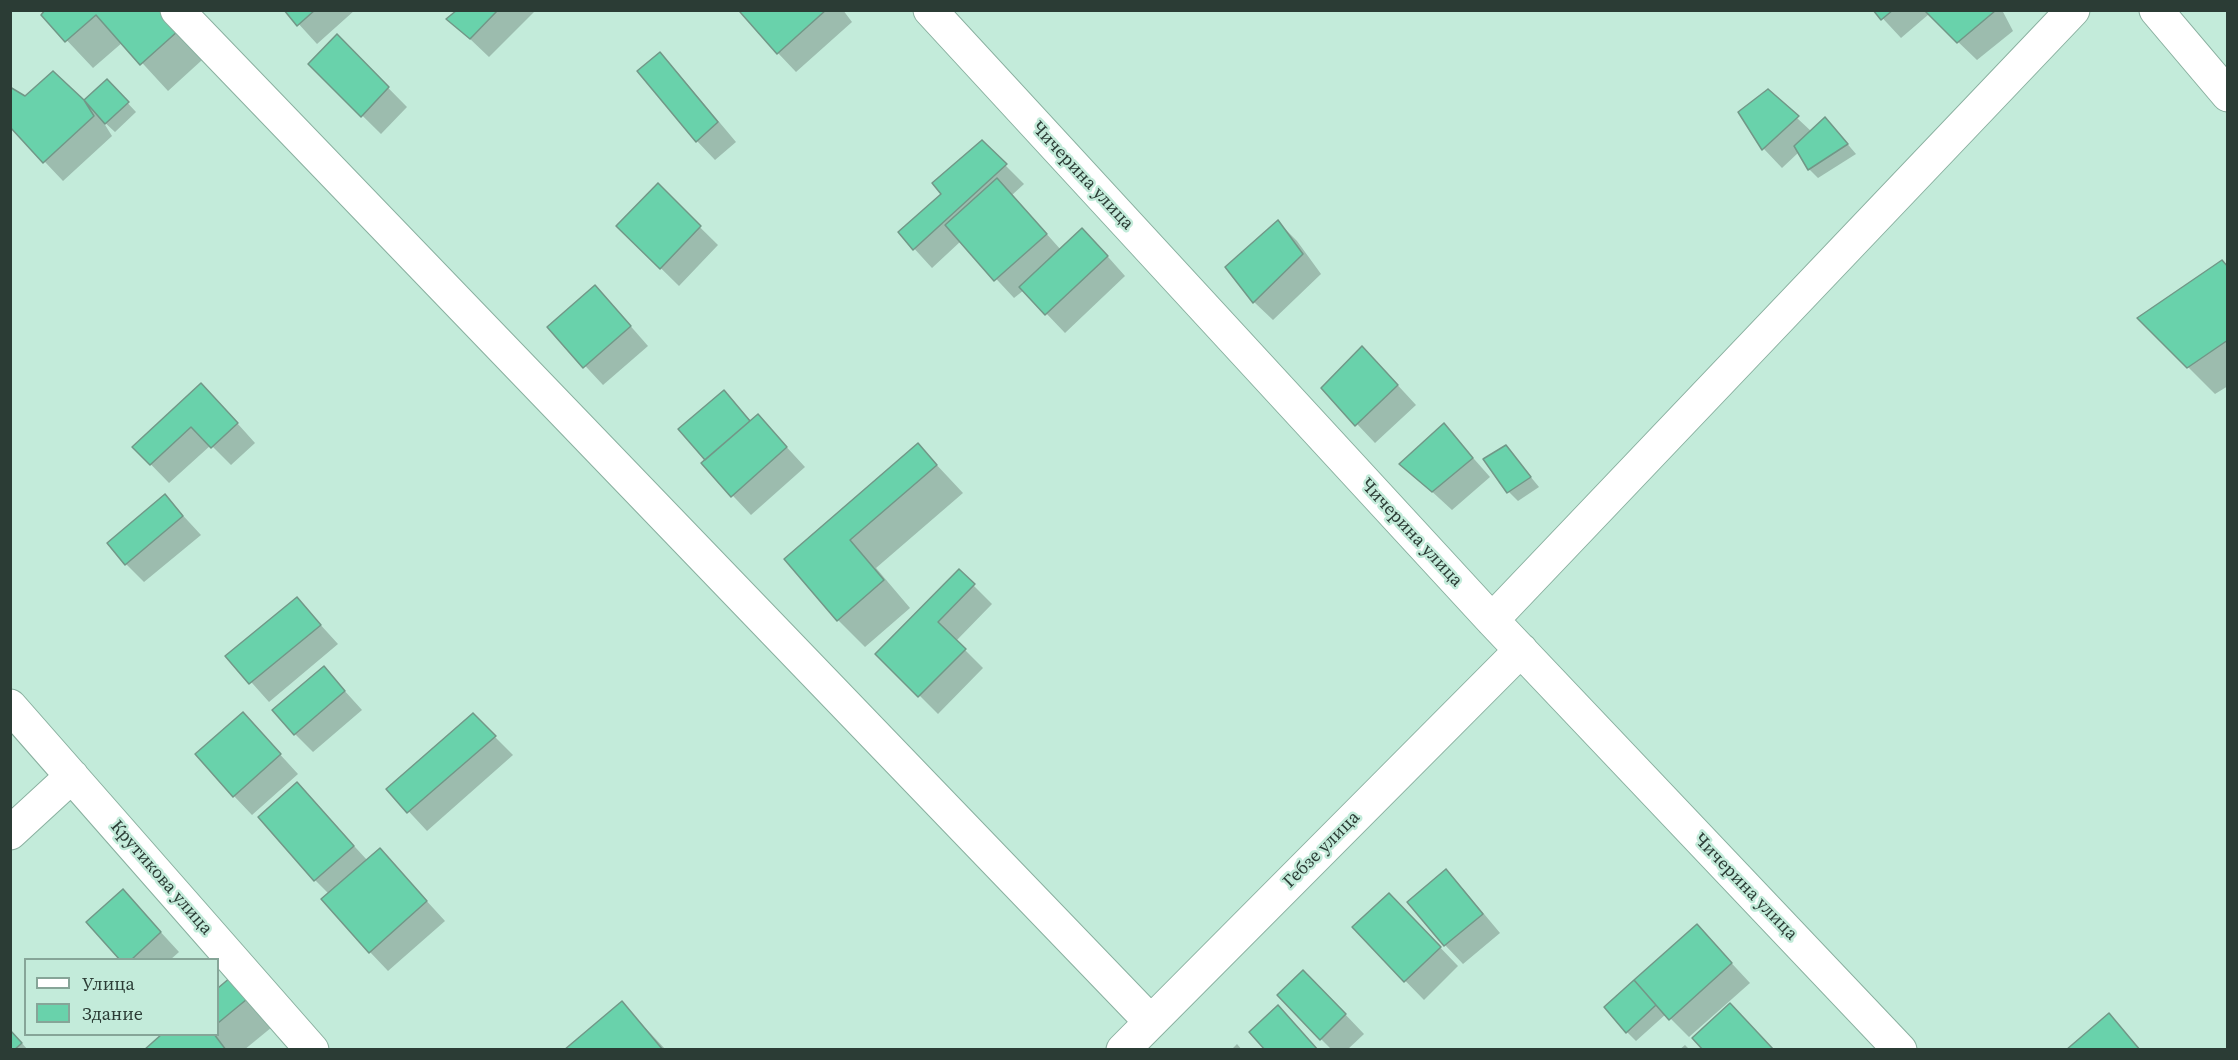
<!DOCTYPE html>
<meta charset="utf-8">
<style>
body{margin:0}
#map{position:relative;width:2238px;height:1060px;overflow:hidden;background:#c3ebda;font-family:"Source Serif 4",serif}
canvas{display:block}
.frame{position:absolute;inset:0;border:12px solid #2b3c35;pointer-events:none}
.legend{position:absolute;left:24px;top:958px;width:195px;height:78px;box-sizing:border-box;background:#c3ebda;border:2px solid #86a598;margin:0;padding:8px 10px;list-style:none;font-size:18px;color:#2b3c35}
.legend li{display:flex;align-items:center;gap:12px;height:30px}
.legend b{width:30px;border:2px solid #86a598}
</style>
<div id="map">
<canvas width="2238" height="1060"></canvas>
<div class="frame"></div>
<ul class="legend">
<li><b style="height:8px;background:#fff"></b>Улица</li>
<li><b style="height:16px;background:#69d2ab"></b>Здание</li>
</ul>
</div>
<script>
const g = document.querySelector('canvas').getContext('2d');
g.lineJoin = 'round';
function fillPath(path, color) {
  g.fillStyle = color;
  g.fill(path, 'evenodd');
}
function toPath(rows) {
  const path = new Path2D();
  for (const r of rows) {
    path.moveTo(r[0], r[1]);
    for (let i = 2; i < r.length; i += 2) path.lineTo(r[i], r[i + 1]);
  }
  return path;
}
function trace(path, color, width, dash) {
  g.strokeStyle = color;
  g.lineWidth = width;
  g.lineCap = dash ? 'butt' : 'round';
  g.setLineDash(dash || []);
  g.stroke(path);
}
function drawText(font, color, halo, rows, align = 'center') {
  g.font = font + ' "Source Serif 4",serif';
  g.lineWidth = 5;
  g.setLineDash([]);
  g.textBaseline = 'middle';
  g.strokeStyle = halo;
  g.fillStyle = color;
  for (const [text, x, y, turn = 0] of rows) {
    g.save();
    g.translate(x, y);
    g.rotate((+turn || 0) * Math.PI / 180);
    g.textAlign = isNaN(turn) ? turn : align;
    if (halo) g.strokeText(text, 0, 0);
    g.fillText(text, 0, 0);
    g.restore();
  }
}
fillPath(toPath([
 [179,10,213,50,168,91,123,42,93,68,43,15],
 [286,10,355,10,317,44],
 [459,10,536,10,489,57,449,19],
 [744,10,843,10,852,22,796,72,778,53],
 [1875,10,2002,10,2013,31,1977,60,1929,14,1901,38],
 [337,36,407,107,381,134,310,64],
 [660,54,678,73,736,142,715,160,697,141],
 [107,81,136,112,115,132,102,120,112,136,63,181,10,125,25,98,84,102],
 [1768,91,1812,132,1834,128,1856,154,1818,178,1809,169,1799,152,1782,168,1764,149,1740,112],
 [982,142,1024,184,1012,195,1061,250,1101,249,1125,276,1065,333,1024,290,1014,298,961,241,932,268,900,233,943,194],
 [658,186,718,245,679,286,618,226],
 [1278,222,1297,241,1321,274,1273,320,1254,302],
 [2228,268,2228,386,2215,394,2140,319],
 [613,306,648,346,603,385,549,327],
 [1380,366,1416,405,1375,443,1323,388],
 [724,392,752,422,758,416,805,467,751,515,703,464,707,460],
 [220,404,255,443,231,465,211,445,169,483,134,447],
 [1444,425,1490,477,1452,510,1402,464],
 [918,445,963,493,876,568,910,608,865,647,838,620,786,559],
 [1506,447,1539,487,1518,501,1509,492],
 [165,496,201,535,144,582,126,564],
 [959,571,992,604,956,641,983,668,938,714,878,654],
 [297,599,338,644,269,702,228,656],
 [324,668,362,710,313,752,295,734],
 [243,714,298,774,252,815,234,796],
 [473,715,513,755,427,831,388,789],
 [297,784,367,860,380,850,445,921,388,971,370,952,329,894,315,880],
 [1446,871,1464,890,1500,933,1463,964,1445,945,1409,902],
 [123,891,179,952,170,960,122,960],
 [1407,913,1458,966,1424,1000,1354,928],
 [1697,926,1750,983,1689,1037,1666,1014,1636,1041,1627,1032],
 [231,979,283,1018,244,1050,147,1050,165,1034,218,1034,218,990],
 [1322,990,1364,1034,1347,1050,1332,1050,1321,1039],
 [622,1003,666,1050,567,1050],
 [2109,1015,2141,1050,2068,1050],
 [10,1030,28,1050,10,1050],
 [1237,1044,1242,1050,1231,1050],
 [1685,1045,1690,1050,1679,1050]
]), '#0003');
const building = toPath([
 [45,10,177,10,188,22,140,65,96,15,65,42,41,15,45,10],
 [284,10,315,10,297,26,284,10],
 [457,10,498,10,470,39,446,19,457,10],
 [742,10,826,10,777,54,740,12,742,10],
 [1873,10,1893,10,1881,20,1873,10],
 [1924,10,1995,10,1995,11,1957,43,1924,10],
 [337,34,389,87,361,117,308,64,337,34],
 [660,52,718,122,696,142,637,71,660,52],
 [53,71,84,100,94,116,43,163,10,127,10,87,25,96,53,71],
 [107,79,129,102,105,124,84,100,107,79],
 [1768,89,1799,116,1762,150,1738,112,1768,89],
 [1825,117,1848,144,1808,170,1794,146,1825,117],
 [982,140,1007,164,913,250,898,232,941,194,932,183,982,140],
 [997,178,1047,234,994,281,945,225,997,178],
 [658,183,701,226,660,269,616,226,658,183],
 [1278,220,1303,254,1253,303,1225,267,1278,220],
 [1082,228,1108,256,1045,315,1019,287,1082,228],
 [2222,260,2228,267,2228,340,2187,368,2137,318,2222,260],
 [595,285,631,326,583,368,547,327,595,285],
 [1362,346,1398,385,1355,426,1321,388,1362,346],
 [201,383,238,423,211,448,191,427,150,465,132,447,201,383],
 [724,390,750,421,705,460,678,429,724,390],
 [758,414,787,447,731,497,701,463,758,414],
 [1444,423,1473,458,1432,492,1399,464,1444,423],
 [918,443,937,465,850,540,884,580,837,621,784,559,918,443],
 [1506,445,1531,477,1507,493,1483,459,1506,445],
 [165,494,183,516,125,565,107,543,165,494],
 [959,569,975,584,938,622,966,649,918,697,875,654,959,569],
 [297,597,321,625,249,684,225,656,297,597],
 [324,666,345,691,294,735,272,710,324,666],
 [243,712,281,754,233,797,195,754,243,712],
 [473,713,496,736,407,813,386,789,473,713],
 [297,782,354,846,314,881,258,817,297,782],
 [380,848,427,901,369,953,321,899,380,848],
 [1446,869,1483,914,1444,946,1407,902,1446,869],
 [123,889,161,932,131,960,120,960,86,922,123,889],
 [1389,893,1441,947,1404,982,1352,927,1389,893],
 [1697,924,1732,963,1669,1020,1634,980,1697,924],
 [1303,970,1346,1014,1320,1040,1277,995,1303,970],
 [231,977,258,990,218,1023,218,988,231,977],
 [1634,980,1656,1005,1626,1033,1604,1007,1634,980],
 [622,1001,663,1050,564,1050,622,1001],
 [1730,1003,1774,1050,1703,1050,1692,1038,1730,1003],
 [1278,1005,1318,1050,1265,1050,1249,1032,1278,1005],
 [2109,1013,2140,1050,2066,1050,2109,1013],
 [10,1030,22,1043,14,1050,10,1050,10,1030],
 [162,1034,214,1034,226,1050,144,1050,162,1034]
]);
fillPath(building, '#69d2ab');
trace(building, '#719787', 1.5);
const minor = toPath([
 [177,10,1150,1021],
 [930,10,1492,620,1900,1050],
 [2156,10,2228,95],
 [1492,620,2073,10],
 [10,706,312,1050],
 [10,833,72,776],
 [1123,1050,1521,650]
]);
trace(minor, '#89af9f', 35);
trace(minor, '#fff', 33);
drawText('18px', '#2b3c35', '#c3ebda', [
 ["Чичерина улица",1082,176,47],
 ["Чичерина улица",1411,533,47],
 ["Гебзе улица",1322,850,-45],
 ["Крутикова улица",161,878,49],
 ["Чичерина улица",1745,887,46]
]);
</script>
